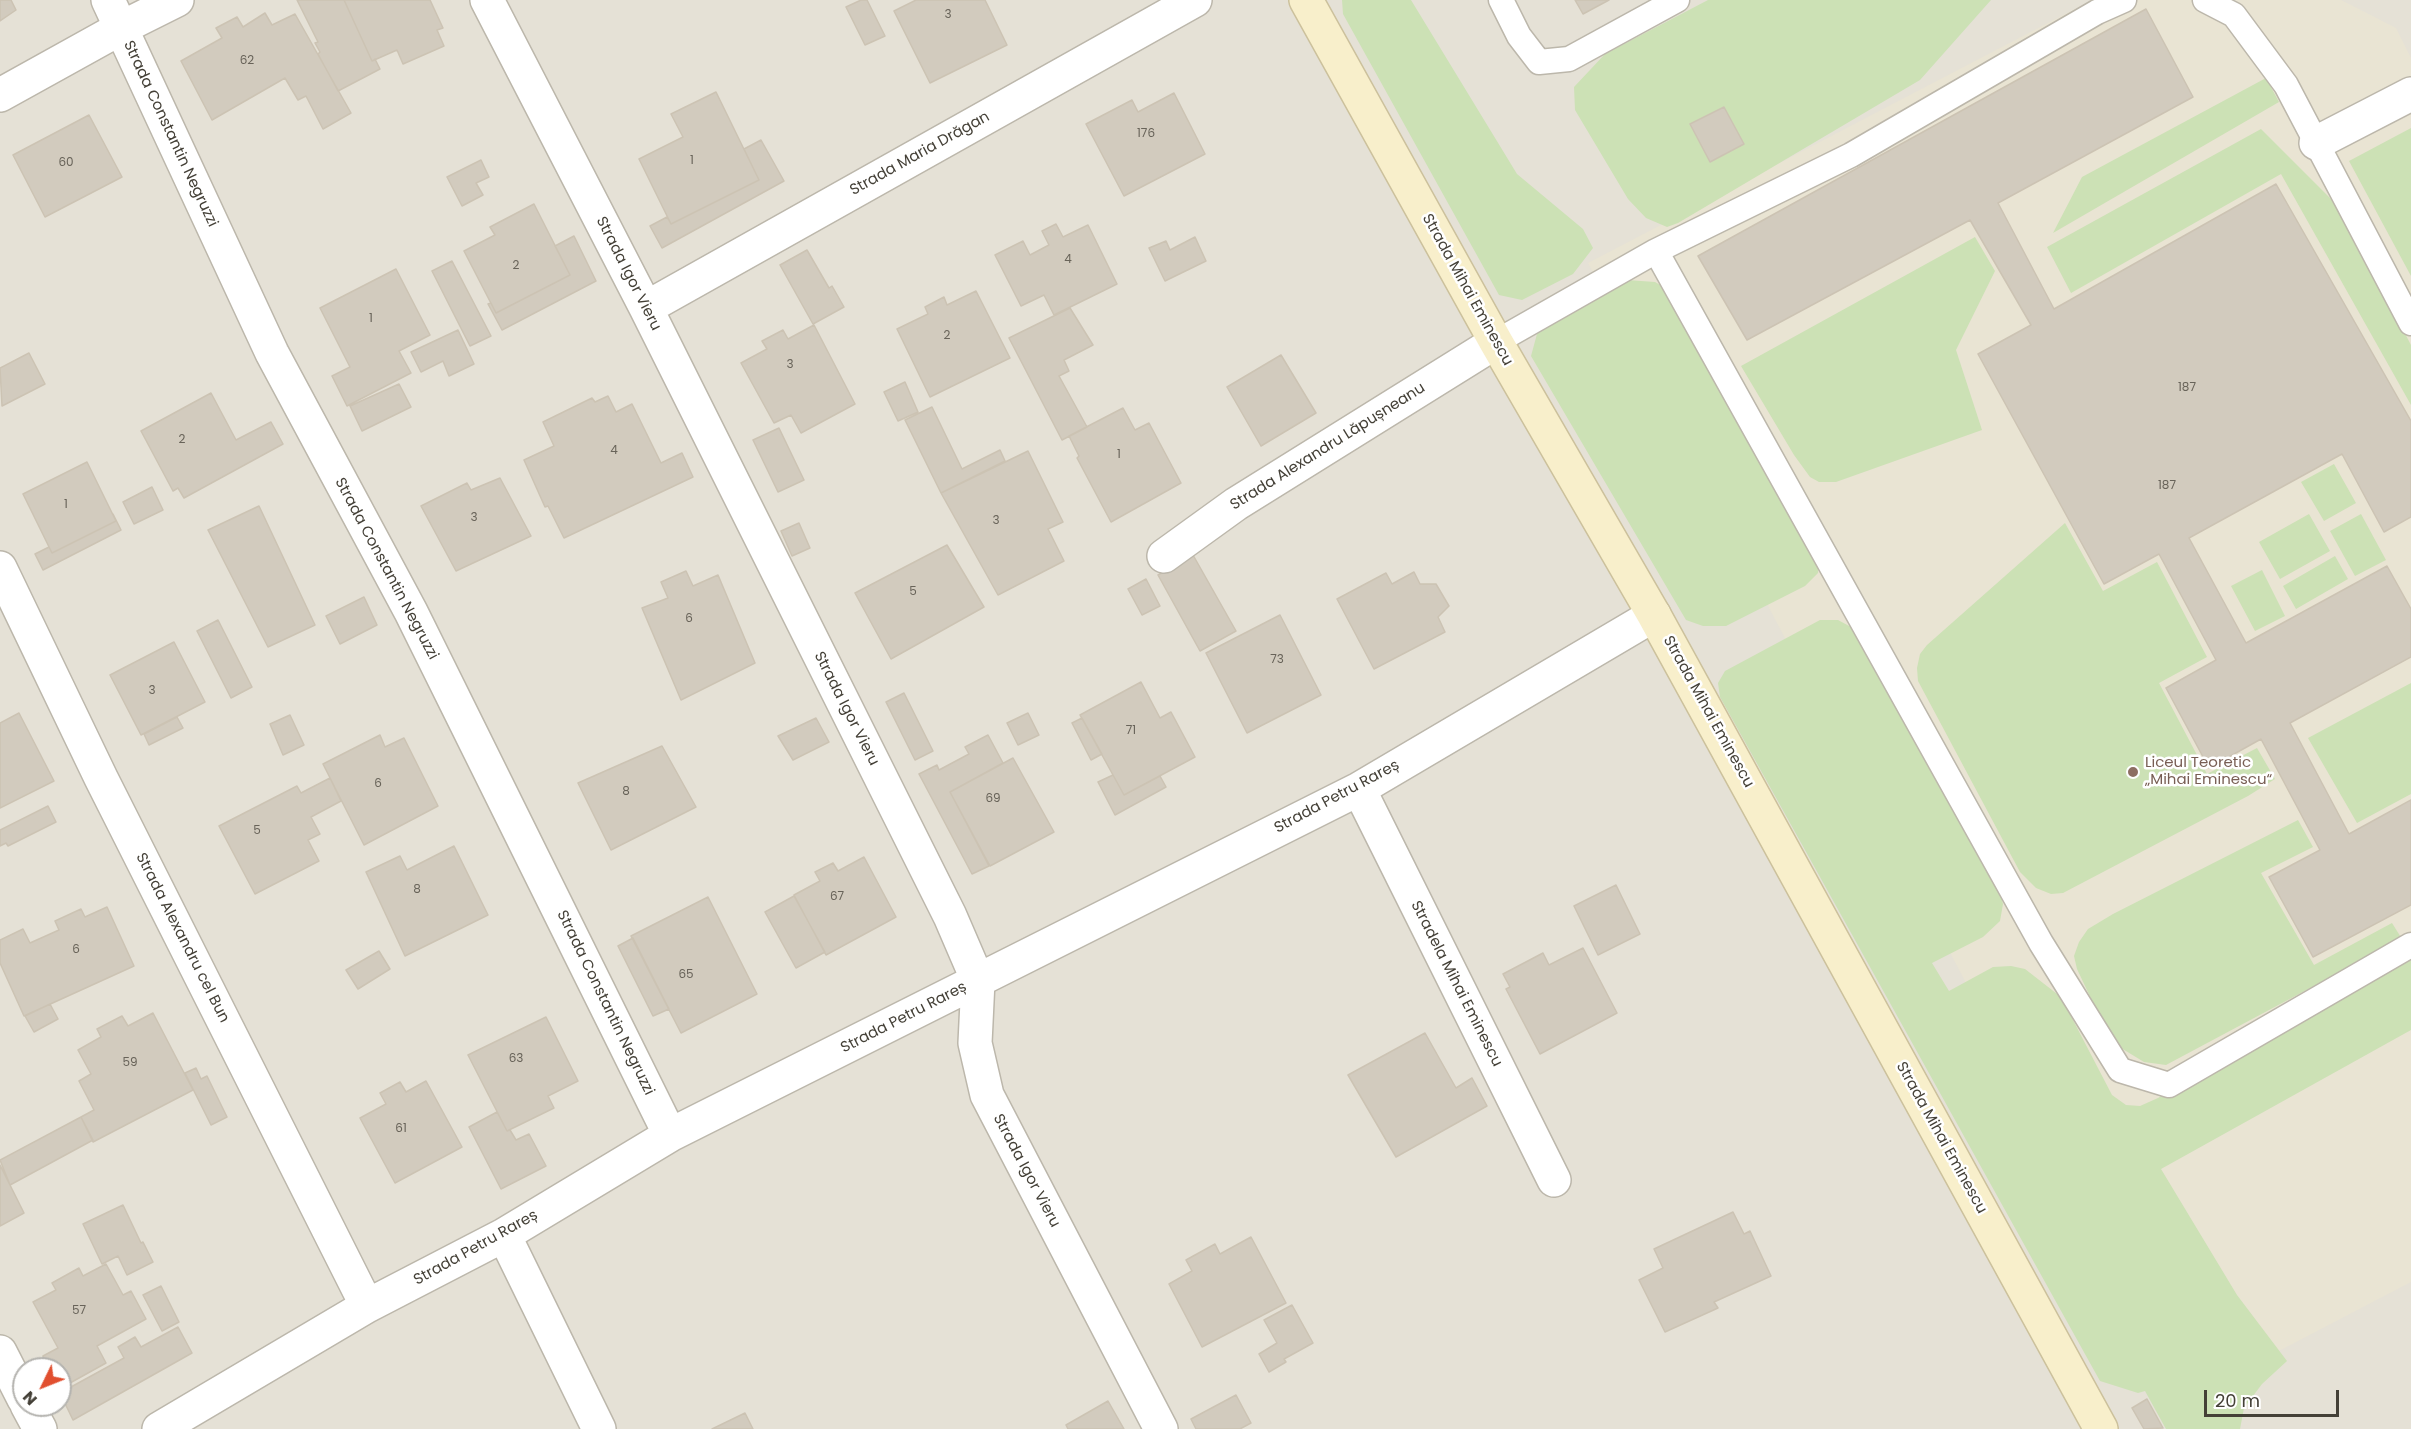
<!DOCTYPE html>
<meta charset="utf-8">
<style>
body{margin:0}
#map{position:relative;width:2411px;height:1429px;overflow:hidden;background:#f2efe8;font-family:Poppins,sans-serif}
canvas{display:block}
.north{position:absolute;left:12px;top:1357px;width:60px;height:60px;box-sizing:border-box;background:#fff;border:2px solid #b4b3af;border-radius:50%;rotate:227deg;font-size:16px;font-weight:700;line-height:24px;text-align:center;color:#444037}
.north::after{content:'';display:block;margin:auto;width:21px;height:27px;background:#e14f2f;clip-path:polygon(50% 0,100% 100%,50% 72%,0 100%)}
.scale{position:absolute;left:2204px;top:1390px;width:135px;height:27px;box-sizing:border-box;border:3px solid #444037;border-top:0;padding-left:8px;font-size:18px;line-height:21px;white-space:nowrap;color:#444037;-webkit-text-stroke:4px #fff;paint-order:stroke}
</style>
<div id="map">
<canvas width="2411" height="1429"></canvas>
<div class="north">N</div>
<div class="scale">20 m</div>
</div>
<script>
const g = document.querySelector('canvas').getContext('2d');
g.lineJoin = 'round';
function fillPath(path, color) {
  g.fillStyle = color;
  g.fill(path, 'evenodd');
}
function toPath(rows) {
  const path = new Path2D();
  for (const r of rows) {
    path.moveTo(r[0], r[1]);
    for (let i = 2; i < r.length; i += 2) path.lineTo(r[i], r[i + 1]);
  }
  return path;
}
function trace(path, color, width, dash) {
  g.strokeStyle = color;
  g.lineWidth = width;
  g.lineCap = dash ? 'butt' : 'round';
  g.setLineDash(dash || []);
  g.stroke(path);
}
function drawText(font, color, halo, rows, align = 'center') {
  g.font = font + ' Poppins,sans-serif';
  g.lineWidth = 5;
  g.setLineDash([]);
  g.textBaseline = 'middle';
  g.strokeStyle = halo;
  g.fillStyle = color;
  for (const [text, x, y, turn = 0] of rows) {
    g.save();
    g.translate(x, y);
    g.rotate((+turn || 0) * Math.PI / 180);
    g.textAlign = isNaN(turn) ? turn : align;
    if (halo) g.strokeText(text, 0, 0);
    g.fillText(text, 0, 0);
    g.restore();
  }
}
fillPath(toPath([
 [0,0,2411,0,2411,1429,0,1429],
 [24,1369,60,1369,60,1405,24,1405]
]), '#e5e1d6');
fillPath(toPath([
 [2092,0,2341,0,2396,28,2411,58,2411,1282,2185,1400,1588,263]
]), '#e9e4d3');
fillPath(toPath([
 [1342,0,1411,0,1517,174,1583,229,1593,248,1573,274,1522,300,1499,295,1343,14],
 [1708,0,1991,0,1920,80,1678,223,1667,227,1646,218,1628,199,1575,110,1574,87,1605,54],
 [2266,78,2279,102,2053,233,2082,177],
 [2411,128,2411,276,2349,161],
 [2261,129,2338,206,2411,345,2411,405,2281,174,2071,293,2047,247],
 [1975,237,1995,271,1956,350,1982,430,1836,482,1819,482,1810,477,1794,455,1741,366],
 [1627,280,1655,282,1669,290,1819,557,1818,573,1805,586,1726,626,1703,626,1686,620,1531,356,1537,334,1547,324],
 [2334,464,2356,503,2324,521,2301,482],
 [2309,514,2330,551,2280,579,2259,542],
 [2361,514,2386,560,2355,576,2330,531],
 [2065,523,2103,591,2157,562,2207,657,2159,683,2207,774,2257,748,2275,779,2248,796,2063,893,2051,894,2036,888,2020,872,1918,681,1917,668,1920,654,1927,645],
 [2335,556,2348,579,2296,609,2283,586],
 [2262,570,2285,616,2255,631,2231,586],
 [1820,620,1838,620,1851,627,1998,882,2003,904,2000,921,1983,937,1932,963,1949,991,1993,967,2011,966,2025,969,2061,997,2112,1095,2126,1105,2140,1106,2158,1098,2351,991,2411,960,2411,1030,2161,1169,2237,1295,2287,1361,2262,1384,2244,1408,2240,1429,2166,1429,2145,1391,2138,1393,2100,1381,1720,697,1718,683,1725,671],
 [2411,683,2411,794,2357,823,2308,738],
 [2298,820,2313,847,2261,873,2314,965,2392,923,2402,939,2166,1065,2144,1062,2121,1048,2094,1005,2077,969,2074,956,2079,942,2088,929,2113,914]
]), '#cce1b5');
const building = toPath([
 [0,0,11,0,16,10,0,21,0,0],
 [297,0,344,0,372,61,375,59,380,69,338,91,318,54,320,52,315,43,318,42,297,0],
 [344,0,430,0,443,28,437,30,444,46,403,64,397,50,372,61,344,0],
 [861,0,867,0,885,36,865,45,846,7,861,0],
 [916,0,985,0,1007,45,930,83,894,11,916,0],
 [1575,0,1609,0,1583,14,1575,0],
 [2146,9,2193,97,1998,203,2054,309,2276,184,2411,421,2411,517,2384,532,2342,454,2189,538,2246,643,2387,566,2411,609,2411,657,2290,723,2349,834,2411,800,2411,905,2313,957,2269,877,2320,850,2261,739,2209,768,2166,688,2216,660,2159,554,2104,584,1978,354,2031,325,1970,220,1747,340,1698,256,2146,9],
 [265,13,272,25,295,14,351,113,323,129,306,96,298,100,285,78,212,120,181,61,222,38,216,28,237,17,243,27,265,13],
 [716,92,759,180,671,224,639,159,683,137,671,114,716,92],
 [1174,93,1205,154,1124,196,1086,124,1132,100,1138,112,1174,93],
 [1724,107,1744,144,1710,162,1690,124,1724,107],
 [89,115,122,177,45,217,13,155,89,115],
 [761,140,784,181,662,248,650,226,667,217,671,224,759,180,744,149,761,140],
 [481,160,489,177,476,183,483,195,462,206,447,177,481,160],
 [534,204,570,275,496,313,464,251,495,235,490,227,534,204],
 [1056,224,1063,237,1088,225,1117,284,1054,315,1044,295,1021,306,995,255,1023,241,1030,255,1049,245,1042,231,1056,224],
 [574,236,596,281,502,330,488,304,491,303,496,313,570,275,555,246,574,236],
 [1195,237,1206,261,1165,281,1149,248,1166,241,1170,250,1195,237],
 [807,250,829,288,832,286,844,307,813,324,780,265,807,250],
 [452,261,491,336,470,346,432,271,452,261],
 [396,269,430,335,399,351,411,373,347,406,332,376,350,367,320,308,396,269],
 [976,291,1010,358,930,397,897,329,928,314,925,307,944,297,947,305,976,291],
 [1070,308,1093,345,1064,360,1069,371,1059,376,1087,427,1062,440,1009,338,1070,308],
 [814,325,855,404,801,433,791,415,774,423,741,363,767,349,762,341,783,330,788,339,814,325],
 [458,330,474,364,449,376,443,361,421,372,411,352,458,330],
 [29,353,45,384,2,406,0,368,29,353],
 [1281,355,1316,413,1261,446,1227,387,1281,355],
 [905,382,918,412,898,421,884,392,905,382],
 [399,384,411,407,362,431,350,406,399,384],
 [211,393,236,440,271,422,283,444,184,498,178,488,173,491,141,431,211,393],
 [608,396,616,412,632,404,661,463,682,453,693,477,564,538,548,506,545,507,524,460,554,446,543,422,592,398,595,402,608,396],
 [932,407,962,469,1000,450,1005,461,941,493,905,420,932,407],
 [1123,408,1135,430,1149,423,1181,483,1111,522,1077,458,1079,456,1069,436,1123,408],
 [779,428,804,480,778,492,753,440,779,428],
 [1028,451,1063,522,1048,529,1064,561,998,595,941,493,1028,451],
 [87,462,116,521,52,553,23,494,87,462],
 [500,478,531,536,456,571,421,506,467,483,471,490,500,478],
 [152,487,163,510,134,524,123,502,152,487],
 [259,506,315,625,268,647,208,530,259,506],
 [113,514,121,530,43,570,35,554,49,547,52,553,116,521,113,514],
 [799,523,810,548,792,556,781,531,799,523],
 [947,545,984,607,891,659,855,593,947,545],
 [1193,555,1236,631,1200,651,1158,575,1193,555],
 [686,571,693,586,718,575,755,663,681,700,642,608,668,598,661,582,686,571],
 [1414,572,1420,584,1436,584,1449,606,1438,617,1445,632,1374,669,1337,599,1386,573,1392,584,1414,572],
 [1146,579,1160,606,1142,615,1128,589,1146,579],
 [364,597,377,625,340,644,326,616,364,597],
 [1280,615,1321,695,1247,733,1206,653,1280,615],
 [218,620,252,687,231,698,197,631,218,620],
 [174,642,205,702,141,735,110,675,174,642],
 [1141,682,1160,718,1171,712,1195,757,1124,795,1080,715,1141,682],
 [904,693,933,751,915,760,886,702,904,693],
 [19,713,54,781,0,808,0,723,19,713],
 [1028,713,1039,735,1018,745,1007,723,1028,713],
 [290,715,304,745,283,755,270,724,290,715],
 [177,717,183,728,149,745,144,734,177,717],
 [816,718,829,742,793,760,778,736,816,718],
 [1082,718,1102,754,1091,760,1072,723,1082,718],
 [380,735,385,747,404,738,438,806,364,845,323,764,380,735],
 [988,735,1003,763,950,792,989,866,972,874,919,774,937,765,939,770,969,754,965,747,988,735],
 [662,746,696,807,611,850,578,783,662,746],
 [1013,758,1054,832,990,866,950,792,1013,758],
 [1113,775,1124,795,1160,776,1166,787,1115,815,1098,782,1113,775],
 [330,778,341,801,311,817,320,834,308,840,319,861,255,894,219,826,297,786,301,793,330,778],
 [48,806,56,822,8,846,6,843,0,846,0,830,48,806],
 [454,846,488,915,405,956,366,872,400,856,407,870,454,846],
 [864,857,896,917,826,955,794,895,820,881,815,872,833,863,838,871,864,857],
 [1616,885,1640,934,1598,955,1574,906,1616,885],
 [794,896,825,952,796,968,765,912,794,896],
 [708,897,757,994,681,1033,631,936,708,897],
 [107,907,134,966,24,1016,0,963,0,940,23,929,30,943,59,930,55,921,81,909,85,917,107,907],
 [633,938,669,1009,653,1016,618,946,633,938],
 [1583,948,1617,1013,1540,1054,1506,989,1510,987,1503,974,1543,953,1549,965,1583,948],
 [379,951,390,969,358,989,346,970,379,951],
 [50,1004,58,1019,34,1032,25,1016,50,1004],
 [153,1013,193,1090,93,1142,81,1117,94,1110,79,1081,91,1074,78,1050,101,1037,97,1029,122,1016,128,1026,153,1013],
 [546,1017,578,1081,548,1096,554,1108,507,1131,468,1055,546,1017],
 [1425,1033,1456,1088,1472,1078,1487,1106,1396,1157,1348,1075,1425,1033],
 [196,1068,201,1079,207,1076,227,1117,211,1125,185,1073,196,1068],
 [426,1081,462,1147,395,1183,360,1118,386,1104,380,1093,400,1082,406,1092,426,1081],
 [497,1112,507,1131,510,1130,516,1140,529,1134,546,1166,501,1189,469,1127,497,1112],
 [81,1117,93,1140,10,1185,0,1160,81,1117],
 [0,1165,24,1213,0,1226,0,1165],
 [123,1205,141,1243,143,1242,153,1262,127,1275,118,1256,102,1264,83,1224,123,1205],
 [1733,1212,1744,1234,1750,1231,1771,1276,1714,1302,1718,1308,1665,1332,1639,1280,1663,1268,1654,1249,1733,1212],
 [1251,1237,1286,1303,1202,1347,1169,1284,1192,1271,1186,1260,1215,1244,1220,1254,1251,1237],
 [106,1264,123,1295,131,1291,146,1319,97,1346,106,1363,61,1388,60,1369,51,1369,43,1356,58,1348,33,1302,56,1290,52,1283,79,1268,83,1276,106,1264],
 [161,1286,179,1322,162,1331,143,1295,161,1286],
 [1292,1305,1313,1343,1284,1359,1286,1362,1269,1372,1259,1354,1277,1343,1264,1320,1292,1305],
 [178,1327,192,1353,73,1420,60,1393,124,1358,118,1347,135,1337,141,1347,178,1327],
 [1236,1395,1251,1423,1240,1429,1196,1429,1191,1419,1236,1395],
 [2147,1399,2163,1428,2144,1429,2132,1408,2147,1399],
 [1108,1401,1124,1429,1068,1429,1066,1425,1108,1401],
 [745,1413,753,1429,712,1429,745,1413]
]);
fillPath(building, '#d2cbbe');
trace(building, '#ccc3b3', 1.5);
const lane = toPath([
 [1501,0,1519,36,1539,62,1569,59,1677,0],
 [2205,0,2234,15,2286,85,2411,323],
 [1656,251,2041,943,2120,1070,2169,1085,2411,945],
 [1496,342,1656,251,1851,155,2097,12,2124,0]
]);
const street = toPath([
 [108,0,272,353,411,612,670,1135],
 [487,0,646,308,950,916,978,981,975,1043,987,1095,1161,1429],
 [0,95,121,28,177,0],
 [2316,143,2411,94],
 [646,308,1195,0],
 [1164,556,1236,504,1496,342],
 [0,568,101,778,367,1306],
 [1359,789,1554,1180],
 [504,1235,599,1429],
 [0,1352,24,1399],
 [27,1405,40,1429],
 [159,1429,367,1306,504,1235,670,1135,1359,789,1654,615]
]);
const secondary = toPath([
 [1306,0,1496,342,1654,615,2101,1429]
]);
trace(lane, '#bcb7ab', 27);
trace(street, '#bcb7ab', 36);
trace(secondary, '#ccc19c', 36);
trace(lane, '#fff', 24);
trace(street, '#fff', 33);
trace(secondary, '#f8efcb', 33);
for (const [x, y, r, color] of [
 [2133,772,6,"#8d6e63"]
]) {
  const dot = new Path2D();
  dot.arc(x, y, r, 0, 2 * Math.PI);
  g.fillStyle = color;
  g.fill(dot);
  trace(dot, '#fff', 2);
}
drawText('12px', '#686359', null, [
 ["3",948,15],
 ["62",247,61],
 ["176",1146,134],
 ["1",692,161],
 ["60",66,163],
 ["4",1068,260],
 ["2",516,266],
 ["1",371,319],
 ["2",947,336],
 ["3",790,365],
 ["187",2187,388],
 ["2",182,440],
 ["4",614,451],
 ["1",1119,455],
 ["187",2167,486],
 ["1",66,505],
 ["3",474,518],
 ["3",996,521],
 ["5",913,592],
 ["6",689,619],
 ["73",1277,660],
 ["3",152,691],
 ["71",1131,731],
 ["6",378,784],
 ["8",626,792],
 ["69",993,799],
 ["5",257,831],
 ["8",417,890],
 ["67",837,897],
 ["6",76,950],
 ["65",686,975],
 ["63",516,1059],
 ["59",130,1063],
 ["61",401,1129],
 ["57",79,1311]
]);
drawText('15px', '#444037', '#fff', [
 ["Strada Constantin Negruzzi",170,134,65],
 ["Strada Maria Drăgan",920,154,-29],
 ["Strada Igor Vieru",628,274,63],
 ["Strada Mihai Eminescu",1467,290,61],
 ["Strada Alexandru Lăpușneanu",1328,447,-32],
 ["Strada Constantin Negruzzi",386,569,62],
 ["Strada Igor Vieru",846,709,63],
 ["Strada Mihai Eminescu",1708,712,61],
 ["Strada Petru Rareș",1337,797,-28],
 ["Strada Alexandru cel Bun",182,938,63],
 ["Stradela Mihai Eminescu",1456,984,63],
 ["Strada Constantin Negruzzi",605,1003,64],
 ["Strada Petru Rareș",904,1018,-27],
 ["Strada Mihai Eminescu",1941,1138,61],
 ["Strada Igor Vieru",1026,1171,62],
 ["Strada Petru Rareș",476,1248,-29]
]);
drawText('15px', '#785e54', '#fff', [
 ["Liceul Teoretic",2145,763],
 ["„Mihai Eminescu“",2145,780]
], 'left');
</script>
